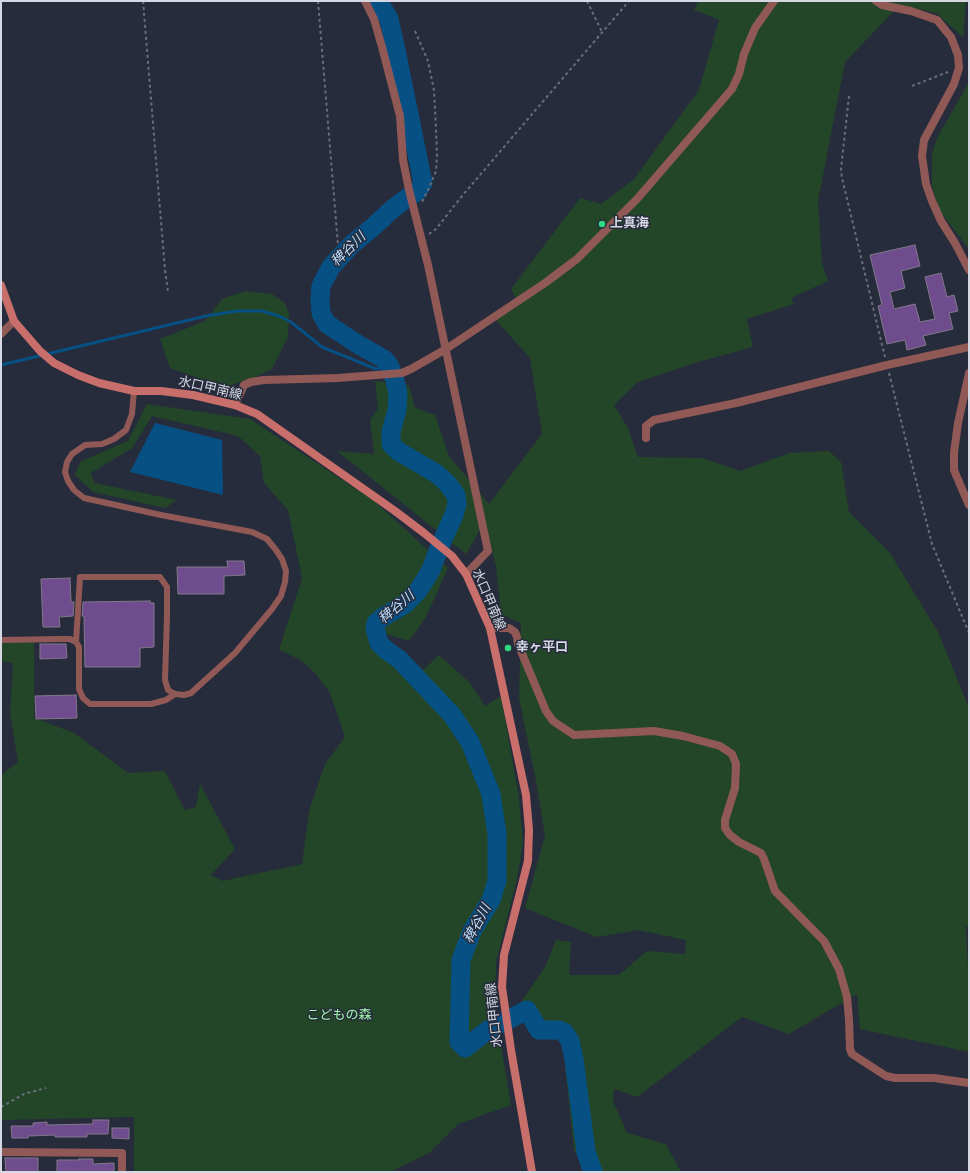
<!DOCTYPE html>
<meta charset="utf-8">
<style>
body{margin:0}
#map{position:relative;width:970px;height:1173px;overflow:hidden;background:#272c3c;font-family:"Nunito Sans",sans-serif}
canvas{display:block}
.frame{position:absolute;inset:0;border:2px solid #d6d9e3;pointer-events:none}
</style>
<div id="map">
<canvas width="970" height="1173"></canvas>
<div class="frame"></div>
</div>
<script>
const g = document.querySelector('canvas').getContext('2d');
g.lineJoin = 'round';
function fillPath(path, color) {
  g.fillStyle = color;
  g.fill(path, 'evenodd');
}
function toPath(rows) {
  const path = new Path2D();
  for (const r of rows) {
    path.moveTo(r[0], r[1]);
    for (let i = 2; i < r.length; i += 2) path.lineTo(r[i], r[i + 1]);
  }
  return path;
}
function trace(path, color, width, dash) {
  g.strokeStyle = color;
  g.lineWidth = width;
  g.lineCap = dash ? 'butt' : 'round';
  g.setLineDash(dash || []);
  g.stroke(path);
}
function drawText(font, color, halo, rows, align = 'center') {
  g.font = font + ' "Nunito Sans","Noto Sans JP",sans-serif';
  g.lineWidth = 3;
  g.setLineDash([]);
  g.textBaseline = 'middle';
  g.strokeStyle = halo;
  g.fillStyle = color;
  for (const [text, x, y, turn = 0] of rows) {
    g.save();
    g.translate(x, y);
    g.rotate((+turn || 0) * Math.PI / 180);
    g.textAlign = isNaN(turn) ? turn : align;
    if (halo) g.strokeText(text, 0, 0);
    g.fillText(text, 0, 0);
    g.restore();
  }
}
fillPath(toPath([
 [698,1,966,1,963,37,936,13,900,5,845,62,818,201,822,263,828,281,791,298,794,304,747,319,753,347,698,362,638,382,614,405,628,428,638,457,703,458,740,471,789,453,829,451,841,462,849,512,890,553,938,632,969,708,969,926,966,927,969,989,969,1052,860,1029,857,994,789,1034,742,1017,637,1097,614,1089,613,1101,627,1133,666,1144,681,1172,596,1172,574,1151,561,1026,517,1021,517,1008,545,967,556,940,571,942,569,975,619,975,647,951,685,954,686,940,638,930,597,937,525,908,545,836,535,776,519,698,521,623,501,614,496,566,485,521,466,554,337,451,374,454,370,420,378,408,375,381,409,385,415,408,435,415,449,456,489,504,542,434,530,358,495,319,518,302,511,289,580,198,601,204,634,179,699,90,719,20,694,10],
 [969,82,969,249,939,210,932,185,932,155,937,138],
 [245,291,272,294,285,303,289,314,288,337,272,369,253,378,225,387,170,368,160,339,205,321,222,299],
 [147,404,250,419,374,501,448,568,426,617,409,641,386,634,385,643,423,670,439,655,469,682,485,706,501,696,519,798,523,843,517,879,496,962,495,1009,511,1105,458,1124,429,1153,390,1172,134,1172,134,1117,1,1120,1,777,4,773,18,762,10,714,13,663,1,661,1,643,34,642,34,718,74,733,128,773,165,771,185,810,196,807,200,784,235,849,211,875,222,881,302,864,309,811,325,764,345,737,330,693,316,674,301,660,279,650,302,578,288,510,264,483,260,456,238,436,152,416,132,448,91,473,94,483,177,500,165,508,93,492,75,475,81,461,128,441]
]), '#224627');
fillPath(toPath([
 [155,423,222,440,223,495,130,472]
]), '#065084');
trace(toPath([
 [1,365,206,316,237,311,262,311,279,316,291,322,322,347,376,369,389,365]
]), '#065084', 3);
trace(toPath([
 [378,1,389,19,396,50,423,183,418,191,404,200,389,212,372,228,351,245,331,267,321,286,320,300,321,313,327,324,359,345,384,359,389,365,394,377,398,393,397,410,391,432,391,444,398,451,437,474,447,483,456,495,457,504,454,515,439,548,431,570,425,580,417,592,405,604,383,617,376,623,375,628,379,643,386,650,399,659,452,715,470,742,491,794,497,834,497,881,491,900,472,931,461,960,459,1042,465,1048,488,1030,527,1010,539,1030,559,1030,564,1032,570,1041,574,1059,586,1152,593,1172]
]), '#065084', 19);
const building = toPath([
 [915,245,920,266,901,271,905,288,890,292,894,309,915,304,920,322,935,319,925,277,941,273,947,297,954,295,958,311,949,313,953,329,923,336,926,345,907,350,905,340,887,344,878,306,882,305,870,255,915,245],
 [227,561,244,561,245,575,224,576,224,594,178,594,177,567,228,567,227,561],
 [70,578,71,602,74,602,73,616,59,617,60,627,43,627,41,579,70,578],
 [150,601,150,603,154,603,154,647,140,648,140,667,85,667,84,616,82,616,83,602,150,601],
 [40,644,66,644,67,658,40,659,40,644],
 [76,695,77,718,36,719,35,696,76,695],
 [93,1120,109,1120,108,1134,87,1134,87,1137,55,1137,55,1135,28,1136,28,1138,12,1138,11,1126,33,1126,33,1123,47,1122,47,1125,93,1124,93,1120],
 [112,1128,129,1128,129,1139,112,1138,112,1128],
 [5,1158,38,1158,38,1172,6,1172,5,1158],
 [79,1159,93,1159,93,1164,114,1163,114,1172,57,1172,57,1160,79,1160,79,1159]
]);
fillPath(building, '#6f4c8d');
trace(building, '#82798b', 1);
trace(toPath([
 [143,1,165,270,168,292],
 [318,1,338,245],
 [587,1,602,32],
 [415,31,428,61,434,90,436,129,437,156,436,171,429,188,422,202],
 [912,86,948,72],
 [849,96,841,169,842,178,885,357],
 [429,234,436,229,462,196,629,1],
 [889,373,932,544,969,633],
 [1,1107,24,1094,46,1088]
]), '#696e7b', 2, [3, 3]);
trace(toPath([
 [1,640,60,639,70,639,76,642,79,647,79,689,83,698,90,704,151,704,166,700,175,694],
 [76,642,80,577,160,577,167,587,167,616,165,680,168,690,175,694,184,695,191,693,235,653,272,609,281,596,285,582,286,571,282,559,276,550,267,539,252,532,161,515,84,498,74,490,68,481,65,472,67,462,72,454,85,445,102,444,114,439,126,430,132,414,134,391]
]), '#915955', 6);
trace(toPath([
 [365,1,374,19,382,47,400,116,403,160,409,190,428,265,488,551,466,574],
 [876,1,882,5,911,11,937,20,951,37,958,55,959,68,954,84,924,140,922,156,926,184,932,201,941,221,955,243,969,270],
 [1,334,14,321],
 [969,373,958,423,954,453,954,470,962,489,969,505],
 [235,405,244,385,251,382,264,380,338,378,402,373,411,369,446,349,545,283,577,259,637,199,732,89,739,74,744,54,755,28,774,1],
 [646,438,646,426,654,420,736,403,887,365,969,347],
 [490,628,509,628,515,632,517,637,518,644,546,711,553,721,574,735,654,731,683,736,720,746,732,754,736,764,735,788,725,820,725,828,730,835,739,842,761,853,764,859,775,891,824,941,839,969,847,997,849,1020,850,1049,852,1054,886,1076,895,1078,934,1078,969,1083],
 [1,1152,122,1153,122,1172]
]), '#915955', 8);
trace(toPath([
 [1,285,14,321,40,351,54,363,78,375,99,383,134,391,161,391,193,395,235,405,257,414,395,511,424,533,452,556,466,574,490,628,526,795,529,830,528,861,504,955,502,987,511,1050,532,1172]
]), '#c96f6b', 8);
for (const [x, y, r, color] of [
 [602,224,4,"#31d882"],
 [508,648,4,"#31d882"]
]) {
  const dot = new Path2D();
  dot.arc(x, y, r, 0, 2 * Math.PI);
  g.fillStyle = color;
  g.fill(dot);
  trace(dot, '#272c3c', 1.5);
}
drawText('bold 13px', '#d6d9e3', '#272c3c', [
 ["上真海",610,224],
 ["幸ヶ平口",516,648]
], 'left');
drawText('13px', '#d6d9e3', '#272c3c', [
 ["水口甲南線",210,389,13],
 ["水口甲南線",488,600,67],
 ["水口甲南線",495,1015,-96]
]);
drawText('13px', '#a1fbac', '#272c3c', [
 ["こどもの森",339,1016]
]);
drawText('italic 14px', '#bcdcfb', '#272c3c', [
 ["稗谷川",349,250,-45],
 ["稗谷川",397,608,-41],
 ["稗谷川",478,924,-62]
]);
</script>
